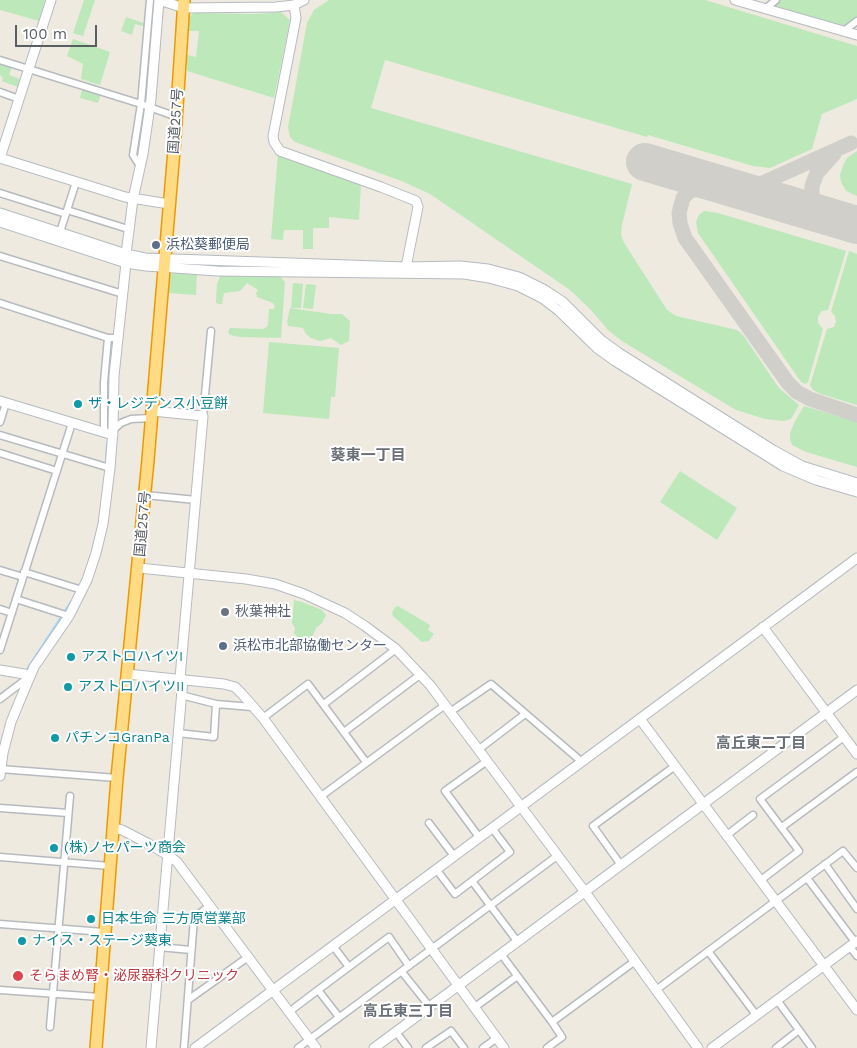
<!DOCTYPE html>
<meta charset="utf-8">
<style>
body{margin:0}
#map{position:relative;width:857px;height:1048px;overflow:hidden;background:#eeeae0;font-family:"Work Sans",sans-serif}
canvas{display:block}
.scale{position:absolute;left:15px;top:25px;width:82px;height:22px;box-sizing:border-box;border:2px solid #595e63;border-top:0;padding-left:6px;font-size:15px;line-height:18px;white-space:nowrap;color:#595e63;-webkit-text-stroke:4px #fff;paint-order:stroke}
</style>
<div id="map">
<canvas width="857" height="1048"></canvas>
<div class="scale">100 m</div>
</div>
<script>
const g = document.querySelector('canvas').getContext('2d');
g.lineJoin = 'round';
function fillPath(path, color) {
  g.fillStyle = color;
  g.fill(path, 'evenodd');
}
function toPath(rows) {
  const path = new Path2D();
  for (const r of rows) {
    path.moveTo(r[0], r[1]);
    for (let i = 2; i < r.length; i += 2) path.lineTo(r[i], r[i + 1]);
  }
  return path;
}
function trace(path, color, width, dash) {
  g.strokeStyle = color;
  g.lineWidth = width;
  g.lineCap = dash ? 'butt' : 'round';
  g.setLineDash(dash || []);
  g.stroke(path);
}
function drawText(font, color, halo, rows, align = 'center') {
  g.font = font + ' "Work Sans","Noto Sans JP",sans-serif';
  g.lineWidth = 4;
  g.setLineDash([]);
  g.textBaseline = 'middle';
  g.strokeStyle = halo;
  g.fillStyle = color;
  for (const [text, x, y, turn = 0] of rows) {
    g.save();
    g.translate(x, y);
    g.rotate((+turn || 0) * Math.PI / 180);
    g.textAlign = isNaN(turn) ? turn : align;
    if (halo) g.strokeText(text, 0, 0);
    g.fillText(text, 0, 0);
    g.restore();
  }
}
fillPath(toPath([
 [0,0,45,0,39,21,0,10],
 [84,0,95,0,83,36,73,33],
 [329,0,705,0,857,46,857,99,822,114,812,149,770,168,753,166,648,135,647,137,385,60,371,108,632,184,622,225,621,234,623,241,667,310,676,316,737,330,743,335,779,388,799,405,791,419,784,421,765,419,736,410,622,341,608,330,591,310,570,290,430,194,404,182,295,142,290,137,288,127,307,23,314,10],
 [779,0,857,0,857,18,845,28,771,7],
 [281,12,290,20,274,98,187,71,187,55,196,57,199,31,189,31,189,17,194,13,255,14],
 [126,17,146,24,146,27,135,24,132,35,121,31],
 [73,39,110,52,100,85,81,79,83,64,67,56],
 [0,61,12,66,9,75,20,79,18,87,2,81,3,78,0,75],
 [82,89,101,94,98,103,80,98],
 [857,151,857,196,846,191,841,182,840,175,844,163,847,158],
 [278,153,361,184,359,220,329,217,329,228,313,228,313,249,303,249,303,230,284,230,283,240,271,239],
 [704,211,718,213,846,251,828,310,822,311,818,316,818,323,823,329,808,382,805,384,801,382,698,233,696,222,699,215],
 [849,251,857,254,857,405,821,394,813,390,810,385,827,329,834,327,836,322,835,316,831,312],
 [176,272,197,273,196,295,168,293,169,275],
 [221,274,278,274,285,282,281,338,240,337,230,335,228,332,230,328,264,329,268,325,269,309,273,309,275,307,273,303,257,297,256,293,258,290,247,283,240,291,224,293,222,304,219,304,216,303,216,300,217,284],
 [293,283,303,284,301,308,291,308],
 [306,284,316,285,313,309,303,308],
 [290,308,331,314,342,314,350,321,349,341,341,345,331,338,320,341,311,338,306,334,303,328,288,326,287,322],
 [269,342,339,348,335,397,331,397,329,419,263,413],
 [804,406,857,422,857,467,806,452,792,445,790,439,790,433,795,421],
 [680,471,737,508,717,540,660,502],
 [294,600,302,602,322,610,326,615,322,623,316,628,312,638,307,640,298,637,294,634,295,628,292,623],
 [398,606,430,625,428,630,434,634,429,641,422,642,393,616,392,613,395,607]
]), '#bce8ba');
trace(toPath([
 [145,103,154,4],
 [137,155,144,108],
 [105,476,107,443],
 [81,583,85,573],
 [27,669,72,600]
]), '#9fdaff', 2);
trace(toPath([
 [851,143,756,186,735,188,709,187,690,191,683,198,679,213,680,223,685,238,788,383,797,392,810,399,857,415],
 [833,218,825,214,817,206,812,196,812,186,817,173,834,154]
]), '#d0cfca', 15);
trace(toPath([
 [645,162,857,225]
]), '#d0cfca', 38);
const street = toPath([
 [765,9,776,0],
 [844,31,857,21],
 [0,60,141,104,177,117],
 [0,92,19,99],
 [140,166,133,155,141,104,150,0],
 [0,193,66,214],
 [67,210,128,229],
 [60,232,76,182],
 [0,256,123,294],
 [0,303,108,338],
 [203,416,211,331],
 [0,422,6,403],
 [113,430,121,423,131,419,151,418],
 [104,433,104,382,108,338,118,338],
 [0,435,110,468],
 [0,453,57,471],
 [145,495,196,500],
 [0,570,23,577],
 [24,572,82,590],
 [16,599,69,616],
 [0,609,12,613],
 [0,650,72,423],
 [181,695,216,704],
 [0,699,29,677],
 [324,704,396,649],
 [450,712,491,684,582,762],
 [263,718,308,684,366,762],
 [344,732,421,674],
 [178,733,214,737,216,704,252,707],
 [478,750,525,714],
 [0,769,117,778],
 [320,797,445,705],
 [0,808,68,813],
 [429,823,454,856],
 [782,827,857,772],
 [727,835,753,815],
 [479,837,445,791,487,761],
 [0,857,110,866],
 [825,864,857,909],
 [621,865,593,826,675,766],
 [436,869,455,894,472,881,517,941],
 [807,878,855,942],
 [761,880,799,851,760,799,844,737],
 [472,881,510,852,492,828],
 [0,924,104,932],
 [333,946,349,967],
 [159,947,191,950],
 [850,947,857,956],
 [708,951,757,1016],
 [501,954,552,1022],
 [402,972,430,1007],
 [0,990,100,997],
 [318,990,389,937,409,966],
 [656,990,843,851,857,868],
 [188,1000,248,957],
 [777,1000,799,1030],
 [475,1007,516,977],
 [289,1012,318,990,339,1017],
 [50,1027,70,796],
 [396,1032,408,1048],
 [184,1048,194,918,209,906],
 [298,1048,557,856],
 [426,1048,451,1031,464,1048],
 [483,1048,497,1038],
 [547,1048,562,1037,552,1022,635,961],
 [776,1048,799,1030,812,1048]
]);
const secondary = toPath([
 [159,0,184,8,276,7,294,5,304,0],
 [735,0,857,35],
 [294,5,296,18,273,136,274,142,280,151,381,187,416,201,418,207,406,267,407,271],
 [0,158,125,197,169,204],
 [0,158,51,0],
 [0,213,126,254,145,258,406,267,460,266,488,269,519,277,545,290,563,302,601,340,619,353,773,450,802,466,857,483],
 [0,222,126,263,146,266,217,271,464,274,489,278,518,286,542,298,558,310,597,348,615,361,783,466,816,480,857,492],
 [126,254,133,199,143,154,151,99,159,0],
 [0,401,113,435],
 [152,411,203,416,180,678],
 [139,568,246,579,275,584,304,594,345,613,365,626,396,649,430,685,585,892,698,1048],
 [763,627,857,754],
 [0,670,30,675],
 [127,674,224,684,235,687,242,694,263,718,504,1048],
 [640,719,857,1010],
 [0,776,3,753,11,722,23,693,34,667,69,616,87,580,96,553,103,524,110,468,113,430,114,376,126,263],
 [113,828,122,830,149,844,168,855,177,862,316,1048],
 [151,1048,183,679],
 [195,1048,857,558],
 [374,1048,857,690],
 [712,1048,857,941]
]);
const highway = toPath([
 [96,1048,117,778,148,460,175,138,184,0]
]);
trace(street, '#b6babf', 9);
trace(secondary, '#b6bbc1', 11);
trace(highway, '#e90', 14);
trace(street, '#fff', 6);
trace(secondary, '#fff', 9);
trace(highway, '#ffdb86', 11);
for (const [x, y, r, color] of [
 [156,245,5,"#5c6f8a"],
 [78,404,5,"#0f9aa8"],
 [225,612,5,"#6b7280"],
 [223,646,5,"#5c6f8a"],
 [71,657,5,"#0f9aa8"],
 [68,687,5,"#0f9aa8"],
 [55,738,5,"#0f9aa8"],
 [54,848,5,"#0f9aa8"],
 [91,919,5,"#0f9aa8"],
 [22,941,5,"#0f9aa8"],
 [18,976,6,"#e0444e"]
]) {
  const dot = new Path2D();
  dot.arc(x, y, r, 0, 2 * Math.PI);
  g.fillStyle = color;
  g.fill(dot);
  trace(dot, '#fff', 2);
}
drawText('14px', '#595e63', '#fff', [
 ["国道257号",176,121,-86],
 ["国道257号",143,524,-85]
]);
drawText('14px', '#4e5e75', '#fff', [
 ["浜松葵郵便局",166,245],
 ["浜松市北部協働センター",233,646]
], 'left');
drawText('14px', '#0d838f', '#fff', [
 ["ザ・レジデンス小豆餅",88,404],
 ["アストロハイツI",81,657],
 ["アストロハイツII",78,687],
 ["パチンコGranPa",65,738],
 ["(株)ノセパーツ商会",64,848],
 ["日本生命 三方原営業部",101,919],
 ["ナイス・ステージ葵東",32,941]
], 'left');
drawText('14px', '#5b616d', '#fff', [
 ["秋葉神社",235,612]
], 'left');
drawText('14px', '#be3a42', '#fff', [
 ["そらまめ腎・泌尿器科クリニック",29,976]
], 'left');
drawText('bold 15px', '#6a7075', '#fff', [
 ["葵東一丁目",368,456],
 ["高丘東二丁目",761,744],
 ["高丘東三丁目",408,1012]
]);
</script>
